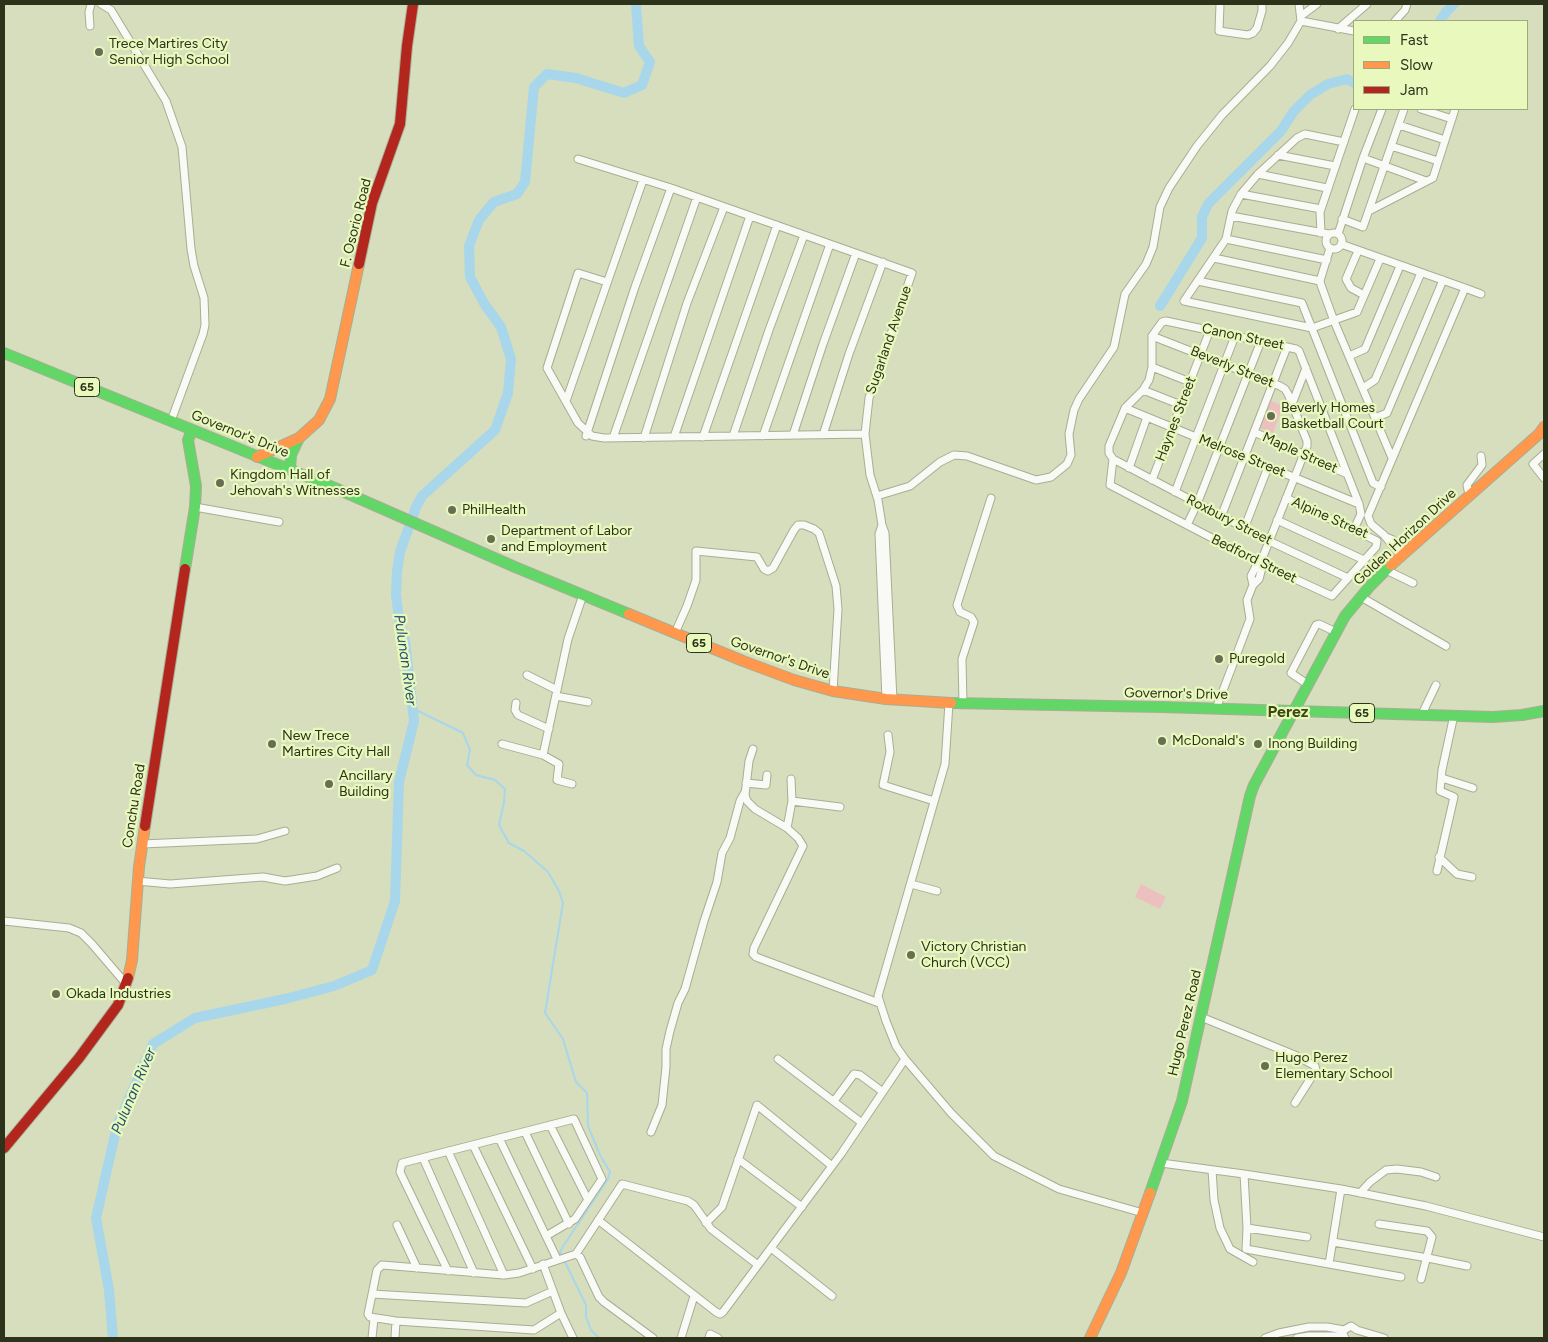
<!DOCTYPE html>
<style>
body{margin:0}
#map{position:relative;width:1548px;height:1342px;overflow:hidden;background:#d6debd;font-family:Figtree,sans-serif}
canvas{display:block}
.frame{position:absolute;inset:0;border:5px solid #2d321b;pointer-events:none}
.legend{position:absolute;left:1353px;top:20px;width:175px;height:90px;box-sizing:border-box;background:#e9f9bd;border:1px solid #9ea97c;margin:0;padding:6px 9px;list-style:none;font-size:15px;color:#2d321b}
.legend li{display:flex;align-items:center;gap:10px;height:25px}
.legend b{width:25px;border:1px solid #9ea97c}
</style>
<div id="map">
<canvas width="1548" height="1342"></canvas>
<div class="frame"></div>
<ul class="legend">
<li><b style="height:6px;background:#63d668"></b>Fast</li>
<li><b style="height:6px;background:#ff974d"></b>Slow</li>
<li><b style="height:6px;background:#b3261e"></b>Jam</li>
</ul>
</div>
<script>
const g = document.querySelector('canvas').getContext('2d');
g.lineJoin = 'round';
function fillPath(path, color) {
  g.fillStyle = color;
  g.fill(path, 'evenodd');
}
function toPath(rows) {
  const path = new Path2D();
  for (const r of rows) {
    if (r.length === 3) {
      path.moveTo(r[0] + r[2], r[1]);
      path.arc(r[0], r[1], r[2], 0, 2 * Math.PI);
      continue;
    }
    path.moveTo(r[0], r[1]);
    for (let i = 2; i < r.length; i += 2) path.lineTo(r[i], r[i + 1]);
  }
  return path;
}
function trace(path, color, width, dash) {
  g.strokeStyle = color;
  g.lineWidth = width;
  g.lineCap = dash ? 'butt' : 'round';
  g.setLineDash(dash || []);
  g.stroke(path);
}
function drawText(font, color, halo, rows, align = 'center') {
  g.font = font + ' Figtree,sans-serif';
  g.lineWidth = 4.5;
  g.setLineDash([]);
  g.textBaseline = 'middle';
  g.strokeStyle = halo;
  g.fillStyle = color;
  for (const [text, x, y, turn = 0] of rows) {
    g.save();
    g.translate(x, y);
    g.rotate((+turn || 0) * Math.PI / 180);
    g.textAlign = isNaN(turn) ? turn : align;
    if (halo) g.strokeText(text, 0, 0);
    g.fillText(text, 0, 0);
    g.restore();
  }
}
fillPath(toPath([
 [1269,400,1283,406,1273,433,1258,427],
 [1141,884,1166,897,1160,909,1135,897]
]), '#ebc0bf');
trace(toPath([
 [412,708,463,733,470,750,467,765,476,775,495,780,505,789,504,802,499,825,509,843,524,851,548,872,559,891,563,903,545,1013,563,1039,576,1082,587,1093,588,1126,600,1155,610,1172,608,1179,562,1248,560,1252,562,1256],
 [564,1260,586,1305,586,1317,591,1330,599,1338]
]), '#a8d6ea', 2);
trace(toPath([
 [1440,21,1446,12,1454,4],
 [1160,306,1202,238,1202,217,1208,204,1281,131,1294,111,1310,95,1328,84,1347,79,1354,83],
 [113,1338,109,1290,96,1218,117,1126,153,1044,195,1018,285,999,334,986,372,970,395,901,399,782,414,721,405,641,399,619,396,595,397,572,400,552,416,507,422,496,495,430,508,393,511,359,501,327,485,305,470,277,469,246,479,220,494,202,517,194,525,182,534,87,547,74,576,78,624,93,642,85,650,62,639,46,636,4]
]), '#a8d6ea', 10);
const street = toPath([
 [101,4,111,10,166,101,182,147,191,249,194,266,204,298,205,325,203,334,171,421],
 [1220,4,1219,31,1248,35,1253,33,1257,28,1262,11,1262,4],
 [1301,16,1317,4],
 [1301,21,1354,31],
 [1395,21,1405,10,1407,4],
 [90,26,89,12,91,4],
 [1338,29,1367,4],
 [1421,109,1452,119],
 [1399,125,1445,140],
 [1344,142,1305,134,1297,138,1258,174,1241,194,1232,211,1226,239,1184,301,1312,328,1357,312,1380,259],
 [1391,146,1438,161],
 [1278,155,1335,166],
 [1363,158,1426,181],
 [578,159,671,188,912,273,869,398,865,434,870,475,878,500,882,525,885,533,893,700],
 [1258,174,1327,188],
 [1241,194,1321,209],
 [1369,211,1433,178,1455,109],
 [1231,216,1329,234],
 [1342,219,1363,227,1404,109],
 [1334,241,8],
 [1321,233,1320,212,1355,109],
 [1338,234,1363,158,1382,109],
 [1226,239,1327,260],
 [1341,244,1465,288,1368,516,1371,524,1384,535,1401,556],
 [1330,248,1320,281,1321,285,1334,321,1392,458],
 [1358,251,1346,279,1351,288,1364,295],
 [1214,258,1320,281],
 [1198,281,1302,303,1373,483,1381,487],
 [607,282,578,273,547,368,578,423,592,436,604,438,865,434],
 [1465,288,1481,294],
 [1152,336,1152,367,1149,380,1143,390,1125,408,1109,446,1109,453,1113,459,1110,485,1258,562,1332,596,1376,547,1377,541,1286,498],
 [1152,336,1280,386,1285,389,1288,394,1307,441,1307,446,1264,554,1258,562,1251,576,1253,585],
 [1152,336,1162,322,1166,321,1296,349,1299,351,1359,504,1361,514,1354,529],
 [1349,356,1365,349,1400,266],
 [1152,367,1190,382],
 [1363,388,1375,380,1421,273],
 [1143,390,1181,405],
 [566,401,643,180],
 [1292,404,1306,368],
 [1125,408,1359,504],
 [1375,418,1387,413,1443,280],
 [1254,432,1347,474],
 [793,435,823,344,856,253],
 [823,435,849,354,883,262],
 [586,436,635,287,671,188],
 [733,436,769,330,804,235],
 [763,436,830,244],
 [674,437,750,216],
 [703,437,777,225],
 [613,438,697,197],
 [644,438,687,303,724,207],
 [1544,454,1533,464,1544,478],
 [1113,459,1269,541,1348,578],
 [1129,468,1147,417],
 [1152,480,1210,330],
 [1175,492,1235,336],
 [1471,493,1468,490,1467,485,1482,465,1481,456],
 [877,496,910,486,940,462,954,455,967,456,1036,480,1051,477,1067,464,1071,455,1069,434,1074,410,1079,399,1114,347,1125,294,1146,264,1153,247,1160,207,1169,188,1197,146,1222,115,1270,66,1288,43,1301,21,1299,4],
 [195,507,279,522],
 [1221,517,1287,347],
 [1277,520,1364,560],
 [882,525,879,534,886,699],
 [1187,525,1197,504,1261,341],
 [1244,529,1268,467],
 [1386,537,1393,540,1405,552],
 [1386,570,1413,583],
 [1361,597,1446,646],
 [675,633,687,606,696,580,696,551,757,557,764,569,768,571,773,568,794,530,798,525,804,525,814,529,819,533,836,586,838,609,833,691],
 [527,675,557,690],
 [1307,684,1291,673,1316,625,1319,624,1336,632],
 [556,696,588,702],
 [516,703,515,710,518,715,549,729],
 [949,703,945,764,878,996,886,1021,896,1046,905,1059,951,1113,994,1156,1059,1189,1143,1213],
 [963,704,962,659,974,622,971,617,960,612,957,605,991,498],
 [1216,709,1250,619,1247,600,1253,585,1259,579,1264,560],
 [1422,714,1436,685],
 [888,735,890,752,883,785,934,801],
 [502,744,543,755],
 [753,749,749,761,745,795,747,801,755,809,787,828,798,838,803,846,754,948,753,954,756,957,879,1003],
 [1442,778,1473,788],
 [791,779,792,801],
 [746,783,766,785,767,775],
 [572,784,557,780,559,764,543,755,568,639,583,595],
 [787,828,792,801,840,807],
 [142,844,257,839,285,831],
 [1439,857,1457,874,1472,877],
 [1437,871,1454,797,1440,791,1442,770,1454,715],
 [137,881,170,884,263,877,285,881,317,876,337,868],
 [911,884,937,891],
 [4,921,69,928,81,933,92,944,127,985],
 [1201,1017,1297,1056,1315,1066,1316,1070,1295,1103],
 [778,1059,862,1123],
 [834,1101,854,1074,860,1075,883,1092],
 [550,1125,588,1200],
 [525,1132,569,1224],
 [651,1132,662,1105,666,1067,666,1049,670,1031,678,1003,685,989,704,921,717,882,722,853,730,838,740,801,745,792],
 [499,1138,557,1259],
 [473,1145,533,1269],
 [448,1151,504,1275],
 [423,1158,474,1273],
 [738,1159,802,1207],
 [1161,1163,1244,1174,1341,1189,1426,1206,1544,1237],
 [1212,1170,1214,1200,1220,1228,1230,1249,1253,1262],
 [1244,1174,1247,1228,1246,1249,1401,1277],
 [1360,1193,1370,1182,1386,1170,1397,1169,1421,1172,1436,1177],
 [598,1220,716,1312,720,1314,723,1312,841,1154,905,1059],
 [706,1223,722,1207,757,1105,832,1166],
 [1379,1224,1427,1231,1432,1237,1421,1279],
 [397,1225,417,1268],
 [1247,1228,1307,1237],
 [1333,1242,1428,1258,1467,1266],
 [771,1248,832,1296],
 [576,1254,622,1184,688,1201,694,1205,711,1229,758,1265],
 [543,1264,561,1313,573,1338],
 [1329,1264,1341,1189],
 [448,1271,400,1172,402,1163,574,1119,602,1179,575,1219,546,1236],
 [372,1294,526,1303,553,1291],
 [561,1313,534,1330,396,1321,370,1317,368,1314,377,1270,382,1265,504,1275,519,1273,576,1254,580,1257,599,1297,604,1302,653,1338],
 [372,1338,374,1318],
 [395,1338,396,1321],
 [681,1338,694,1296],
 [709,1338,710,1334,718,1338],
 [1265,1338,1279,1333,1309,1327,1327,1327,1344,1330],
 [1297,1338,1309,1336,1343,1336],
 [1345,1338,1343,1334,1344,1330,1351,1326,1357,1330,1384,1338]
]);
const fast = toPath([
 [4,353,335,488,515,567,629,614],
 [290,470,291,455,299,438],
 [185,569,195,507,196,486,188,440,192,430],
 [951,703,1161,707,1493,717,1522,715,1544,711],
 [1150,1193,1182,1101,1250,796,1254,785,1345,616,1370,586,1391,565]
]);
const slow = toPath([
 [257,457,299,438,319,420,330,399,359,264],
 [1391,565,1539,434,1544,427],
 [629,614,743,661,794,680,833,691,886,699,951,703],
 [128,978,132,960,139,867,145,826],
 [1090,1338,1121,1273,1150,1193]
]);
const jam = toPath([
 [359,264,372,203,400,124,407,46,413,4],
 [145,826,185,569],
 [4,1148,79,1058,118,1005,128,978]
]);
trace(street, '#a7ae94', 9);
trace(fast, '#a7ae94', 12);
trace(slow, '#a7ae94', 12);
trace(jam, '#a7ae94', 12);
trace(street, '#f9faf5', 7);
trace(fast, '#63d668', 10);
trace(slow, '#ff974d', 10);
trace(jam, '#b3261e', 10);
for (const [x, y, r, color] of [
 [99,52,5,"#686e54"],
 [1271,416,5,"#686e54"],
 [220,483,5,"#686e54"],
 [452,510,5,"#686e54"],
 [491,539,5,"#686e54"],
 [1219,659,5,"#686e54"],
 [1162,741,5,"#686e54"],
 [272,744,5,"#686e54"],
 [1258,744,5,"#686e54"],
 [329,784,5,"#686e54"],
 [911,955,5,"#686e54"],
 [56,994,5,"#686e54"],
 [1265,1066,5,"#686e54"]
]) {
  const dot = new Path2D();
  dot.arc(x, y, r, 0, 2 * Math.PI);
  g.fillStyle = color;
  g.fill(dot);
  trace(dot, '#e9f9bd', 2);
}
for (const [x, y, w] of [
 [87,387,25],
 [699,643,25],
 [1362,713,25]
]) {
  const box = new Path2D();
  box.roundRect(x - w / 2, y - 9.5, w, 19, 4);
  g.fillStyle = '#e9f9bd';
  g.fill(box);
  trace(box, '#2d321b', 1);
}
drawText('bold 12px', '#2d321b', null, [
 ["65",87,387],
 ["65",699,643],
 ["65",1362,713]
]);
drawText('14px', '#2d321b', '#e9f9bd', [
 ["Trece Martires City",109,44],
 ["Senior High School",109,60],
 ["Beverly Homes",1281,408],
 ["Basketball Court",1281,424],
 ["Kingdom Hall of",230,475],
 ["Jehovah's Witnesses",230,491],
 ["PhilHealth",462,510],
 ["Department of Labor",501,531],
 ["and Employment",501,547],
 ["Puregold",1229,659],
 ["New Trece",282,736],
 ["Martires City Hall",282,752],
 ["McDonald's",1172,741],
 ["Inong Building",1268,744],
 ["Ancillary",339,776],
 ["Building",339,792],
 ["Victory Christian",921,947],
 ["Church (VCC)",921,963],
 ["Okada Industries",66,994],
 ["Hugo Perez",1275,1058],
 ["Elementary School",1275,1074]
], 'left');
drawText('14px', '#2d321b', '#e9f9bd', [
 ["F. Osorio Road",356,223,-76],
 ["Canon Street",1243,337,12],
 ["Sugarland Avenue",889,340,-71],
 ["Beverly Street",1232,367,22],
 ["Haynes Street",1176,419,-69],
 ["Governor's Drive",240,434,22],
 ["Maple Street",1300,453,24],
 ["Melrose Street",1242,456,22],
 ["Alpine Street",1330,518,24],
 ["Roxbury Street",1229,520,27],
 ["Golden Horizon Drive",1405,537,-43],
 ["Bedford Street",1254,559,26],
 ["Governor's Drive",780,658,19],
 ["Governor's Drive",1176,694,1],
 ["Conchu Road",134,806,-81],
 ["Hugo Perez Road",1185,1023,-77]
]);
drawText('italic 15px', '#255270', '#e9f9bd', [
 ["Pulunan River",405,660,82],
 ["Pulunan River",134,1091,-67]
]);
drawText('bold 16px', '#3c470e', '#e9f9bd', [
 ["Perez",1288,712]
]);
</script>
